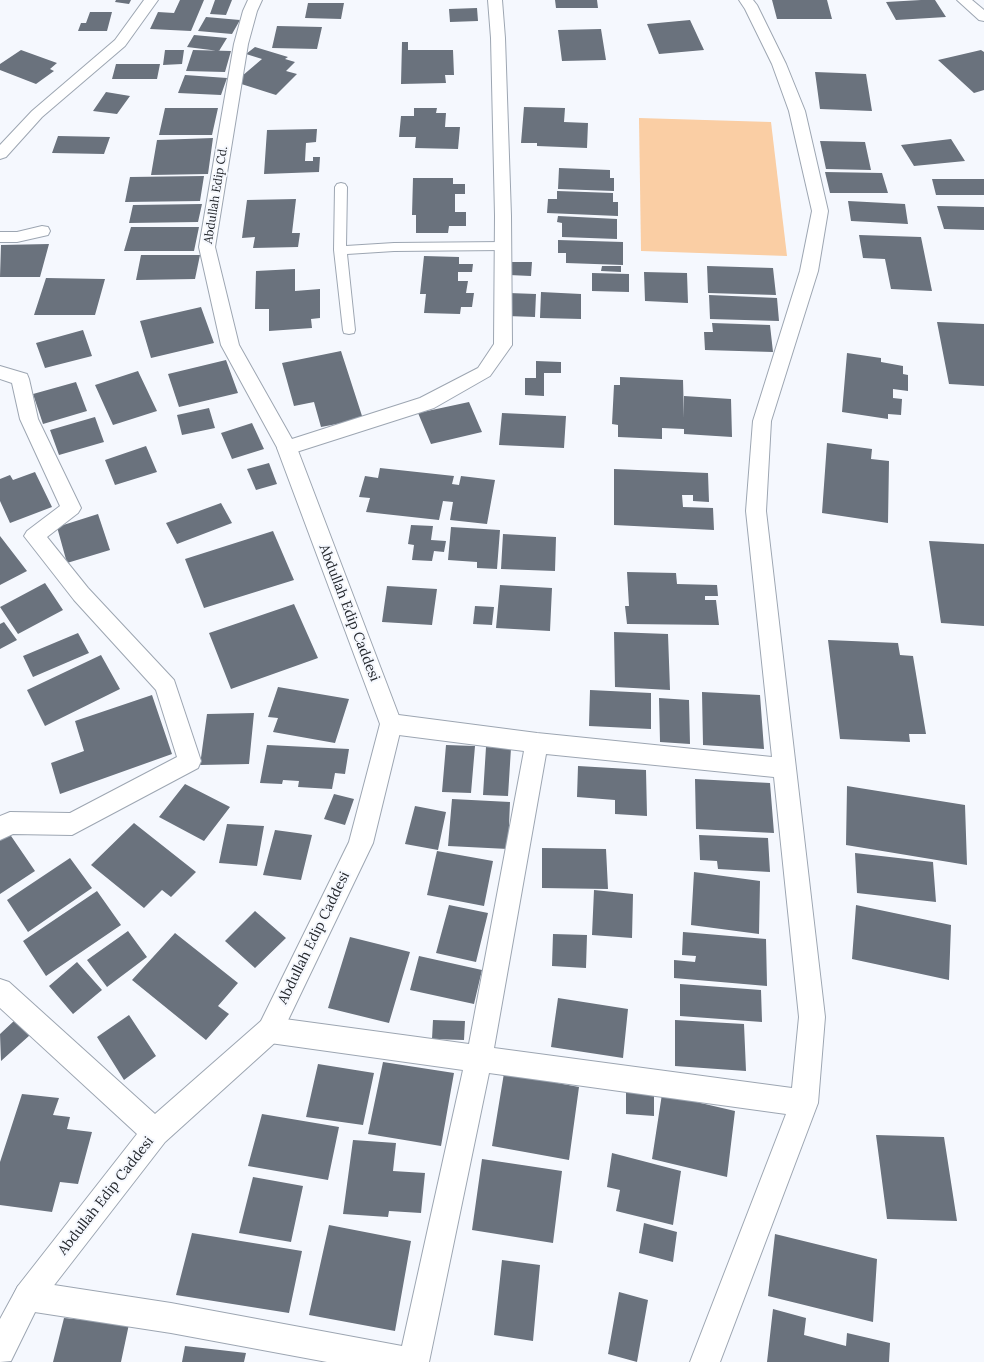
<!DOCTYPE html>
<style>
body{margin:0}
canvas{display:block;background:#f5f8fe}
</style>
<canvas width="984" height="1362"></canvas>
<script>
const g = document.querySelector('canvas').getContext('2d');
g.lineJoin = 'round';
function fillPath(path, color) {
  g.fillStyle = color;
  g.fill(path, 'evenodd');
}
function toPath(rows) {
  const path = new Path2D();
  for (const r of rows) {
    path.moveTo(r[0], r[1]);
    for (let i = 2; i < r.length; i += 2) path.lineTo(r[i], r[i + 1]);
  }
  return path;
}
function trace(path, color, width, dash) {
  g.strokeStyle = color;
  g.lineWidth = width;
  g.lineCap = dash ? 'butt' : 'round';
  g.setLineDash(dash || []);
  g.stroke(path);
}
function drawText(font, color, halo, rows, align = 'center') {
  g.font = font + ' Lora,serif';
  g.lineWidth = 4;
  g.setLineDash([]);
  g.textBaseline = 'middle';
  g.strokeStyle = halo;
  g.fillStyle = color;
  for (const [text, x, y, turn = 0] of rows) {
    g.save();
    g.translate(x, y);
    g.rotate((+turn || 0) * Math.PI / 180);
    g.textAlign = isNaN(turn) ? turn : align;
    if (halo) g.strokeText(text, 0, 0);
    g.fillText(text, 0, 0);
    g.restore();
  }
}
fillPath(toPath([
 [639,118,771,122,787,256,641,251]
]), '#facea4');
fillPath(toPath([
 [116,0,131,0,129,4,115,2],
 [180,0,204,0,191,31,150,29,158,12,174,13],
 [215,0,232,0,226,15,210,14],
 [555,0,597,0,598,8,556,8],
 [772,0,827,0,832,19,777,19],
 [921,0,935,0,946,17,896,20,886,2],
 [308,3,344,3,341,19,305,18],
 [477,8,478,21,450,22,449,9],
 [90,12,112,12,107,31,78,31,81,23,86,23],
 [206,17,240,20,232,34,198,31],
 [690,20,704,50,659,54,647,24],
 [277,26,322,27,317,49,272,48],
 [601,29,606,60,562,61,558,30],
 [194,35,227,38,219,51,187,47],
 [402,42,408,42,408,50,453,50,454,75,445,75,446,83,401,84],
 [255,47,288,57,285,59,295,62,286,71,297,74,276,95,235,82,262,59,246,54],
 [21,50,57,63,50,69,54,71,36,84,0,70,0,64],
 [165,50,184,50,182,64,163,65],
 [193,50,231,51,225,72,186,71],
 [981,50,984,52,984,90,974,93,938,60],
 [116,64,160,64,157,79,112,79],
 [815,72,866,74,872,111,820,109],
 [185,75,227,78,221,95,178,93],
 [106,92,130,96,117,114,93,111],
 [524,107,565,108,564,122,588,123,587,148,537,146,537,143,521,143],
 [165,108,218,108,212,135,159,135],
 [414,108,437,108,436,113,446,113,445,127,460,127,458,149,415,148,416,137,399,137,401,116,414,116],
 [317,129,316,142,306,143,305,161,313,161,313,157,320,157,319,172,264,174,267,130],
 [58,136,110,137,104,154,52,153],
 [213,138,208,174,151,175,157,140],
 [951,139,965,161,914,166,901,145],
 [820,141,865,142,871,170,826,169],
 [559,168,610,170,610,178,614,178,614,191,558,189],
 [825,172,882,173,888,193,830,193],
 [204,176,200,201,125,202,130,177],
 [413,178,453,178,453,184,465,184,465,194,455,194,455,212,466,212,466,226,449,226,448,233,416,233,416,215,412,215],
 [932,179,984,179,984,195,936,195],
 [557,191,613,193,613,202,618,202,618,216,547,213,548,199,557,199],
 [296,199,292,233,300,233,298,247,253,248,255,237,242,238,247,200],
 [848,201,905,204,908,224,851,221],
 [202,204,198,222,129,223,133,205],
 [937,206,984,207,984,230,944,229],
 [558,216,617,219,617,239,562,237,562,223,557,222],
 [131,227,199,227,194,251,124,251],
 [859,235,921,237,932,291,891,289,885,259,863,258],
 [558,240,623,242,623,265,566,263,566,253,558,253],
 [49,244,40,277,0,277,1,245],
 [141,255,200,255,195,279,136,280],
 [424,256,459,257,459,264,473,264,472,272,458,272,458,281,468,281,466,293,474,293,472,307,461,307,460,314,424,313,426,294,420,294],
 [510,262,532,262,531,276,509,275],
 [602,266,621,266,621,272,601,271],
 [707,266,773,268,776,295,708,293],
 [295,269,295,291,320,289,320,318,311,319,312,328,269,331,269,309,255,309,256,271],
 [644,272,687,273,688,303,645,301],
 [592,273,629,274,629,292,592,291],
 [46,278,105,279,95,315,34,315],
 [541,292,581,294,581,319,540,318],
 [509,293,536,294,535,317,507,316],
 [709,295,777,298,779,321,710,319],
 [201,307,214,343,151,358,140,321],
 [937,322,984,324,984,386,949,384],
 [712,323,770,325,773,352,705,350,704,332,713,332],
 [83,330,92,356,45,368,36,343],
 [341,351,363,419,321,427,314,402,294,406,282,363],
 [847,353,881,358,881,362,903,366,903,374,908,375,908,391,893,389,893,398,902,399,901,415,888,414,888,419,842,412],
 [226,360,238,393,179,407,168,374],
 [536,361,561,362,561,373,544,373,544,396,525,395,525,378,536,378],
 [138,371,157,411,113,425,95,385],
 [620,377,683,380,684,418,684,396,731,399,732,437,684,434,684,429,662,428,662,439,618,437,618,425,612,424,614,385,620,385],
 [76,382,87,411,43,424,33,394],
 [469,402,482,432,431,444,418,413],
 [209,408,215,428,182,435,177,415],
 [502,413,566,416,564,448,499,445],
 [95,417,104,442,59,455,50,430],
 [252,423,264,449,232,459,221,433],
 [827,443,872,449,871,459,889,461,888,523,822,513],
 [146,446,157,472,115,485,105,460],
 [269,463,277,484,256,490,247,469],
 [380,468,454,476,452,484,459,485,461,476,495,480,487,524,450,520,453,502,443,501,439,520,366,512,370,498,359,497,365,476,378,478],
 [614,469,708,473,709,502,693,501,693,495,682,495,683,507,713,508,714,530,614,525],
 [35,472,52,507,10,523,0,501,0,479,10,475,13,480],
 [221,503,232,523,177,544,166,523],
 [98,514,110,550,67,563,57,527],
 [411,525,433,526,431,540,446,541,444,552,434,551,432,561,412,560,414,545,408,544],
 [451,527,500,530,497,569,477,568,477,562,448,560],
 [273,531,294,580,204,608,185,559],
 [503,534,556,537,555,571,501,569],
 [0,536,27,571,0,585],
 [929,541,984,544,984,626,941,623],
 [627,572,676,573,677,584,717,585,718,596,705,596,705,600,716,600,719,625,627,624,625,606,629,606],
 [45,583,63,610,18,634,0,607],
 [500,585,552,588,550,631,496,628],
 [387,586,437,589,432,625,382,622],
 [294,604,318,658,231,689,209,633],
 [475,606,494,607,492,625,473,624],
 [4,622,17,640,0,649,0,624],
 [614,632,668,634,670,690,615,687],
 [78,633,89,653,33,677,23,656],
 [828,640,898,643,900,655,913,656,926,734,909,734,910,742,840,739],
 [101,655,120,689,45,726,27,690],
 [278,687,349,699,335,743,273,732,278,718,268,717],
 [590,690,651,693,651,729,589,726],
 [702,692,760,695,764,749,703,745],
 [152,695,172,754,60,794,51,763,84,751,75,721],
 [659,698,689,700,690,744,660,742],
 [254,713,249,764,200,765,207,714],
 [267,745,349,749,345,774,335,773,332,789,298,787,299,781,283,780,282,784,260,783],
 [446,745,475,746,471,793,442,792],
 [486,747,511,748,508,796,483,795],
 [578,766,646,770,647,816,615,814,615,800,577,797],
 [695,779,770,783,774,833,696,829],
 [185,784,230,807,204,841,159,817],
 [847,786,965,805,967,865,846,845],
 [334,794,354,799,345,825,324,819],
 [452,799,510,802,508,849,448,846],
 [415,806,446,812,438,850,405,844],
 [134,823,196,872,171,897,162,890,144,908,91,865],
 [227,824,264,826,257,866,219,863],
 [275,830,312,835,301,880,263,875],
 [9,833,35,871,0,894,0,839],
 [699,835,768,838,770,872,718,869,717,861,700,860],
 [542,848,606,849,608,889,542,888],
 [437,851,493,861,484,906,427,895],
 [855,853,933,862,936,902,857,893],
 [70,858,92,888,28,932,7,900],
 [694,872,760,881,759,934,691,925],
 [594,890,633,894,632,938,592,935],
 [97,891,121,925,46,976,23,941],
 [449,905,488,913,476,962,436,953],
 [856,905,951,925,949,980,852,959],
 [255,911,286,938,255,968,225,941],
 [128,931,147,957,107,987,87,960],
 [683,932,766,939,767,986,674,978,674,960,695,962,696,956,682,955],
 [175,933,238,983,218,1006,229,1014,206,1040,132,980],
 [553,934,587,935,586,968,552,966],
 [350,937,410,952,389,1023,328,1008],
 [419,956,482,970,474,1004,410,990],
 [77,962,102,990,73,1014,49,986],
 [680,984,761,990,762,1022,680,1016],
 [558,998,628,1009,623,1058,551,1047],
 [129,1015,156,1056,124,1080,97,1037],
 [15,1020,30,1035,1,1061,0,1034],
 [433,1020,465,1021,464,1040,432,1039],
 [675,1020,744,1024,746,1071,675,1066],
 [383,1062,454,1073,441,1146,368,1134],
 [318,1064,374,1073,363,1125,306,1117],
 [504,1073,579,1087,569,1160,492,1146],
 [626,1089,654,1091,654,1116,626,1114],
 [22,1094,59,1098,53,1115,70,1117,67,1129,92,1132,78,1184,60,1182,52,1212,0,1205,0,1162],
 [662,1094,735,1111,727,1177,652,1159],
 [262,1114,339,1127,328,1180,248,1166],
 [876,1135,944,1137,957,1221,887,1219],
 [353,1140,396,1143,393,1171,425,1173,421,1213,389,1211,388,1217,343,1214],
 [612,1153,681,1171,673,1225,616,1211,620,1190,607,1187],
 [482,1159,562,1171,553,1243,472,1230],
 [253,1177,303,1186,291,1242,239,1233],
 [644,1223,677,1232,673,1262,639,1253],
 [329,1225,411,1241,395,1331,309,1315],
 [192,1233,302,1251,289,1313,176,1295],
 [775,1234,877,1259,873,1322,768,1296],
 [502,1260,540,1265,533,1341,494,1335],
 [619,1292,648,1300,637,1362,608,1354],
 [773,1309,806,1318,804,1335,846,1346,847,1333,890,1343,889,1362,767,1362],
 [64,1318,129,1324,121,1362,53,1362],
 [185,1346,246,1353,244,1362,182,1362]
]), '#6a727d');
const lane = toPath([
 [341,183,345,184,347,187,346,246,394,243,503,242,507,243,509,246,507,249,503,250,394,251,347,254,355,330,354,333,349,334,344,333,343,330,334,250,335,187,337,184,341,183]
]);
const street = toPath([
 [144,0,158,0,125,46,42,117,6,157,0,159,0,145,32,111,115,40,144,0],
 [248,0,262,0,257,11,248,44,215,247,239,345,292,439,420,398,478,368,494,344,495,216,491,38,488,0,502,0,505,38,511,216,512,345,490,376,434,408,287,455,280,453,221,345,199,247,234,44,243,11,248,0],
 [739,0,753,0,757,5,786,64,805,111,828,211,818,271,771,421,766,511,825,1017,818,1103,720,1362,690,1362,786,1114,489,1073,429,1362,327,1362,171,1333,28,1311,18,1306,13,1296,18,1286,28,1281,171,1303,402,1346,463,1070,270,1043,261,1039,257,1030,261,1021,270,1017,469,1044,524,751,391,734,383,731,380,724,383,717,391,714,537,733,772,757,746,511,753,421,800,271,812,211,789,111,772,64,745,9,739,0],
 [546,754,774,777,799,1017,792,1088,494,1048,546,754],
 [42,226,48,227,50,231,48,235,17,242,0,242,0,232,17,232,42,226],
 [0,366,27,374,29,379,38,419,81,508,78,513,47,537,88,588,174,680,201,761,198,768,72,835,13,834,0,840,0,816,10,812,70,813,177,757,156,690,74,600,24,536,27,531,60,506,20,419,12,383,0,379,0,366]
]);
const secondary = toPath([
 [957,0,972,0,984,10,984,21,979,20,957,0],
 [287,441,294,443,297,448,402,724,373,843,279,1039,165,1142,38,1306,11,1361,0,1362,0,1319,18,1286,137,1134,0,1008,0,979,9,982,155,1114,261,1021,349,842,380,724,277,448,280,443,287,441]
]);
trace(lane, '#9da6b2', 2);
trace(street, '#9da6b2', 2);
trace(secondary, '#9da6b2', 2);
fillPath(lane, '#fff');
fillPath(street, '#fff');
fillPath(secondary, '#fff');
drawText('12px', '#24272c', '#f5f8fe', [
 ["Abdullah Edip Cd.",216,195,-81]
]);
drawText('14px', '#24272c', '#f5f8fe', [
 ["Abdullah Edip Caddesi",349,613,69],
 ["Abdullah Edip Caddesi",314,938,-64],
 ["Abdullah Edip Caddesi",106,1196,-52]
]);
</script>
